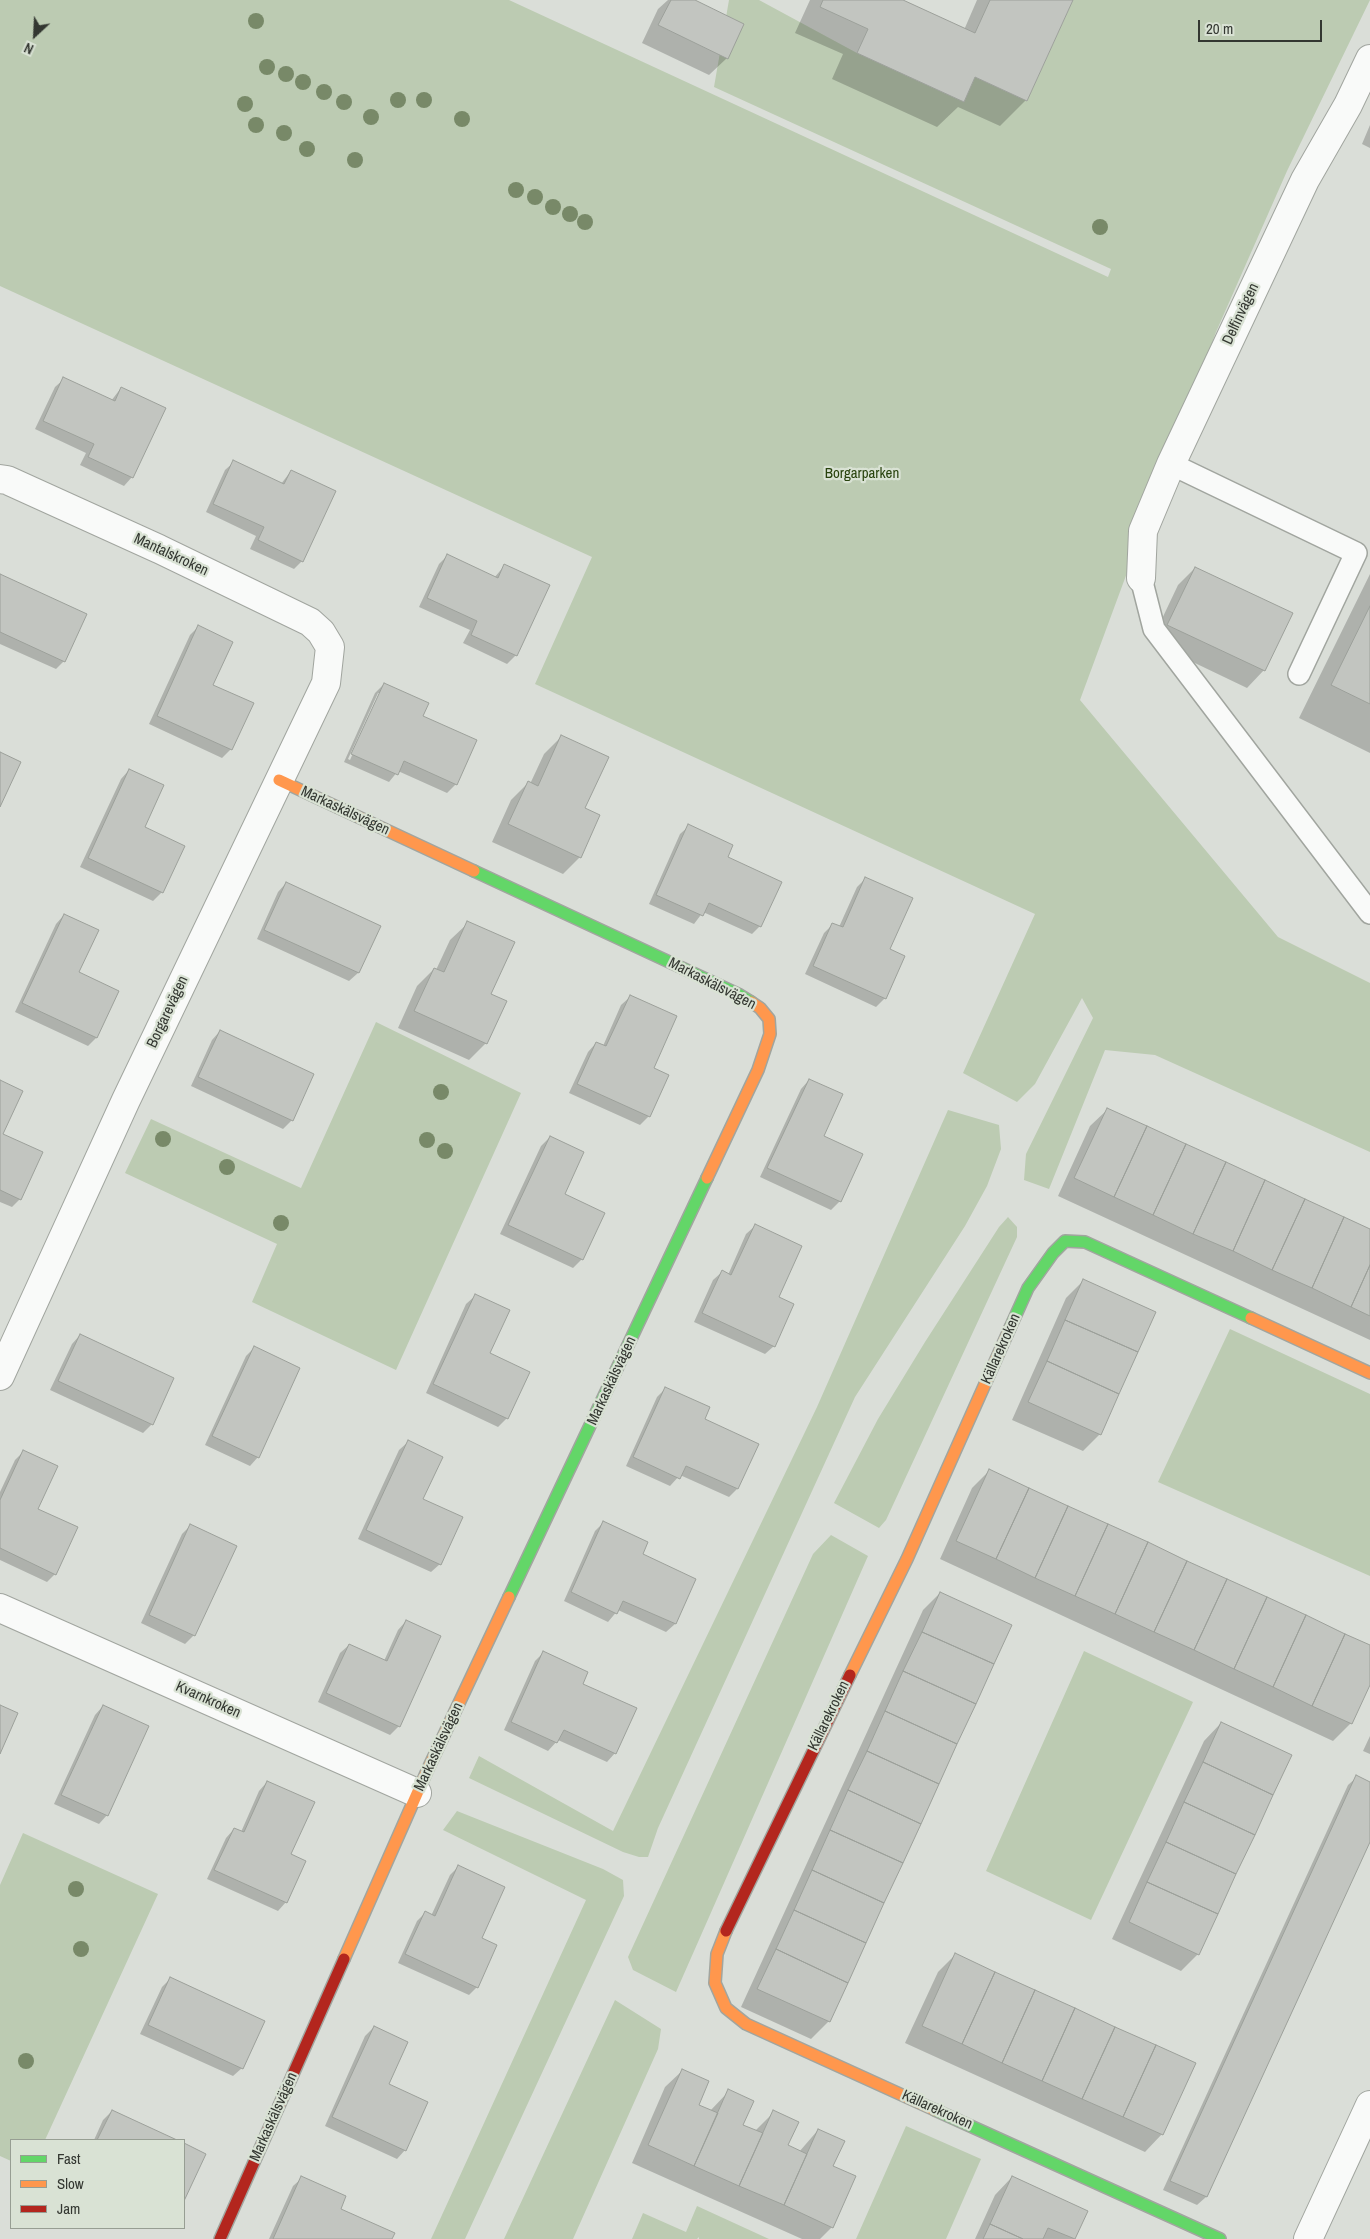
<!DOCTYPE html>
<meta charset="utf-8">
<style>
body{margin:0}
#map{position:relative;width:1370px;height:2239px;overflow:hidden;background:#daded8;font-family:"Archivo Narrow",sans-serif}
canvas{display:block}
.legend{position:absolute;left:10px;top:2139px;width:175px;height:90px;box-sizing:border-box;background:#d9e2d4;border:1px solid #979e93;margin:0;padding:6px 9px;list-style:none;font-size:15px;color:#333731}
.legend li{display:flex;align-items:center;gap:10px;height:25px}
.legend b{width:25px;border:1px solid #979e93}
.north{position:absolute;left:10px;top:10px;width:50px;height:50px;-webkit-text-stroke:4px #d9e2d4;paint-order:stroke;rotate:205deg;font-size:14px;font-weight:700;line-height:20px;text-align:center;color:#333731}
.north::after{content:'';display:block;margin:auto;width:18px;height:22px;background:#333731;clip-path:polygon(50% 0,100% 100%,50% 72%,0 100%)}
.scale{position:absolute;left:1198px;top:20px;width:124px;height:22px;box-sizing:border-box;border:2px solid #333731;border-top:0;padding-left:6px;font-size:15px;line-height:18px;white-space:nowrap;color:#333731;-webkit-text-stroke:4px #d9e2d4;paint-order:stroke}
</style>
<div id="map">
<canvas width="1370" height="2239"></canvas>
<ul class="legend">
<li><b style="height:6px;background:#63d668"></b>Fast</li>
<li><b style="height:6px;background:#ff974d"></b>Slow</li>
<li><b style="height:6px;background:#b3261e"></b>Jam</li>
</ul>
<div class="north">N</div>
<div class="scale">20 m</div>
</div>
<script>
const g = document.querySelector('canvas').getContext('2d');
g.lineJoin = 'round';
function fillPath(path, color) {
  g.fillStyle = color;
  g.fill(path, 'evenodd');
}
function toPath(rows) {
  const path = new Path2D();
  for (const r of rows) {
    path.moveTo(r[0], r[1]);
    for (let i = 2; i < r.length; i += 2) path.lineTo(r[i], r[i + 1]);
  }
  return path;
}
function trace(path, color, width, dash) {
  g.strokeStyle = color;
  g.lineWidth = width;
  g.lineCap = dash ? 'butt' : 'round';
  g.setLineDash(dash || []);
  g.stroke(path);
}
function drawText(font, color, halo, rows, align = 'center') {
  g.font = font + ' "Archivo Narrow",sans-serif';
  g.lineWidth = 4.5;
  g.setLineDash([]);
  g.textBaseline = 'middle';
  g.strokeStyle = halo;
  g.fillStyle = color;
  for (const [text, x, y, turn = 0] of rows) {
    g.save();
    g.translate(x, y);
    g.rotate((+turn || 0) * Math.PI / 180);
    g.textAlign = isNaN(turn) ? turn : align;
    if (halo) g.strokeText(text, 0, 0);
    g.fillText(text, 0, 0);
    g.restore();
  }
}
fillPath(toPath([
 [0,0,509,0,1108,277,1111,269,714,87,729,0,759,0,857,53,964,102,975,77,1027,101,1073,0,1370,0,1287,171,1216,332,1080,700,1278,937,1370,983,1370,1152,1155,1055,1105,1050,1049,1189,1024,1180,1026,1154,1093,1018,1082,998,1035,1084,1017,1102,963,1073,1035,914,535,684,592,557,0,286],
 [376,1022,521,1093,396,1370,252,1302,277,1244,125,1173,151,1119,301,1188],
 [948,1110,999,1125,1001,1149,987,1186,965,1226,855,1397,658,1828,648,1857,639,1857,623,1852,469,1778,479,1756,613,1831,817,1407],
 [1008,1217,1017,1227,1017,1237,886,1520,879,1528,834,1503,878,1419,925,1342,999,1227],
 [1230,1329,1370,1394,1370,1576,1158,1482],
 [831,1535,868,1556,676,1992,633,1970,628,1957,813,1554],
 [1084,1651,1193,1702,1091,1920,986,1871],
 [457,1811,603,1869,623,1880,624,1896,465,2239,431,2239,586,1900,443,1830],
 [23,1833,158,1894,45,2140,11,2140,11,2161,0,2156,0,1885],
 [615,2000,661,2029,658,2049,573,2239,504,2239],
 [906,2126,981,2159,946,2239,856,2239],
 [697,2206,769,2239,699,2239,699,2237,697,2239,632,2239,643,2213,686,2232]
]), '#bccbb2');
fillPath(toPath([
 [668,0,692,0,727,58,709,75,642,43,658,9],
 [810,0,901,0,964,30,977,0,1072,0,1026,100,1000,126,958,107,937,127,832,79,843,54,795,33],
 [1370,125,1370,148,1362,144],
 [64,379,111,401,121,388,132,477,124,486,80,465,86,453,35,429,55,387],
 [234,462,281,484,291,471,302,561,294,569,250,549,256,536,206,512,225,470],
 [447,556,494,578,505,565,516,655,507,664,463,643,470,630,419,607,439,564],
 [1195,568,1264,670,1247,688,1151,642,1178,585],
 [1370,574,1370,753,1299,718],
 [0,576,64,661,56,669,0,644],
 [198,627,212,685,231,749,222,758,149,724,190,635],
 [384,684,421,716,475,741,456,784,447,793,398,771,389,782,344,762,375,693],
 [378,693,380,693,350,760,348,759],
 [562,736,584,809,580,857,563,874,492,842,511,800,528,783,530,784,544,754],
 [129,770,143,828,183,847,162,892,153,901,80,867,121,779],
 [689,826,726,858,760,926,752,934,703,912,694,924,649,904,680,834],
 [866,878,888,950,885,998,876,1007,805,974,824,933,833,924,839,927,857,887],
 [286,883,379,927,358,973,349,981,257,939,278,892],
 [64,915,77,973,96,1038,88,1046,15,1012,56,924],
 [468,923,490,995,486,1043,469,1060,398,1028,417,986,434,969,436,970,450,940],
 [630,997,652,1068,667,1075,648,1117,640,1125,569,1093,588,1052,596,1043,603,1046,621,1005],
 [220,1031,313,1074,292,1120,283,1129,191,1086,212,1040],
 [809,1080,840,1201,831,1210,760,1177,801,1089],
 [0,1081,2,1134,20,1199,12,1207,0,1202],
 [1108,1109,1370,1230,1370,1340,1058,1196,1090,1126],
 [550,1137,563,1195,603,1214,582,1259,573,1268,500,1234,541,1146],
 [755,1226,777,1298,774,1346,765,1354,694,1322,713,1280,722,1272,728,1275,746,1234],
 [1083,1281,1100,1434,1083,1451,1012,1420,1066,1298],
 [475,1296,488,1354,507,1418,498,1427,426,1393,466,1304],
 [80,1335,152,1424,143,1433,50,1390,72,1344],
 [254,1348,258,1457,250,1466,205,1445,246,1356],
 [665,1389,703,1420,737,1489,729,1497,680,1475,670,1486,626,1466,657,1397],
 [408,1442,421,1500,440,1564,431,1572,358,1539,399,1450],
 [23,1452,37,1509,55,1574,47,1582,0,1560,0,1492,15,1460],
 [989,1471,1370,1646,1370,1682,1351,1723,1333,1741,940,1559,972,1488],
 [603,1523,641,1555,695,1579,675,1624,666,1632,618,1610,608,1622,564,1601,595,1531],
 [190,1526,194,1635,185,1644,141,1623,182,1534],
 [940,1593,1010,1626,829,2021,811,2039,741,2007,923,1610],
 [406,1621,440,1637,399,1726,390,1735,318,1702,340,1653,349,1645,384,1661,398,1630],
 [543,1653,581,1684,615,1753,607,1762,558,1740,548,1751,504,1730,535,1661],
 [103,1706,107,1815,99,1824,54,1804,95,1715],
 [1221,1723,1198,1954,1181,1971,1112,1939,1204,1741],
 [1370,1736,1370,1754,1363,1751],
 [1357,1777,1370,1783,1370,1839,1206,2197,1197,2205,1163,2190,1348,1785],
 [267,1782,290,1854,286,1902,278,1911,207,1879,226,1838,234,1829,241,1832,259,1791],
 [458,1867,481,1939,477,1987,469,1995,398,1963,417,1921,425,1913,431,1916,450,1875],
 [955,1955,1194,2063,1162,2134,1145,2152,905,2043,938,1972],
 [170,1979,242,2068,233,2076,140,2034,162,1987],
 [374,2027,405,2150,397,2159,325,2126,365,2036],
 [683,2070,697,2106,710,2111,729,2091,741,2125,755,2131,774,2112,787,2146,799,2152,818,2130,832,2167,832,2227,820,2239,802,2239,632,2163,665,2087],
 [112,2111,174,2140,94,2140,103,2120],
 [184,2145,204,2154,184,2199],
 [1012,2177,1086,2211,1073,2239,975,2239,995,2195],
 [302,2178,339,2209,391,2239,269,2239,293,2186]
]), '#0003');
const building = toPath([
 [671,0,695,0,744,24,728,59,658,25,671,0],
 [823,0,903,0,975,33,990,0,1073,0,1027,101,975,77,964,102,857,53,868,29,820,7,823,0],
 [63,377,115,401,121,387,166,408,133,478,88,457,94,444,43,421,63,377],
 [233,460,284,484,291,470,336,491,303,562,258,540,264,527,213,504,233,460],
 [447,554,498,578,504,564,550,585,517,656,471,635,477,621,427,598,447,554],
 [1195,567,1293,613,1265,671,1167,625,1195,567],
 [0,574,87,614,65,662,0,632,0,574],
 [1370,606,1370,704,1331,685,1370,606],
 [198,625,233,642,213,685,254,703,232,750,157,716,198,625],
 [384,683,429,703,423,716,477,740,457,785,404,761,398,775,351,754,384,683],
 [561,735,609,757,585,808,600,815,581,858,508,824,528,781,538,786,561,735],
 [0,752,21,762,0,807,0,752],
 [129,769,164,785,145,827,185,846,163,893,88,858,129,769],
 [688,824,733,845,728,857,782,882,761,927,709,903,703,916,656,895,688,824],
 [865,877,913,898,890,949,905,956,886,999,813,966,832,923,843,927,865,877],
 [286,882,381,926,359,973,264,930,286,882],
 [64,914,99,930,79,972,119,991,97,1038,22,1003,64,914],
 [467,921,515,942,491,994,507,1001,487,1044,414,1011,434,968,444,972,467,921],
 [630,995,677,1016,654,1068,669,1075,650,1117,577,1084,596,1042,606,1046,630,995],
 [220,1030,314,1074,293,1121,198,1077,220,1030],
 [809,1079,843,1094,824,1136,863,1154,841,1202,767,1168,809,1079],
 [0,1080,23,1091,3,1134,43,1152,21,1200,0,1190,0,1080],
 [1107,1108,1147,1126,1114,1197,1074,1178,1107,1108],
 [1147,1126,1186,1144,1153,1215,1114,1197,1147,1126],
 [550,1136,584,1152,565,1194,605,1213,583,1260,508,1225,550,1136],
 [1186,1144,1226,1162,1193,1234,1153,1215,1186,1144],
 [1226,1162,1265,1180,1233,1251,1193,1234,1226,1162],
 [1265,1180,1305,1199,1272,1270,1233,1251,1265,1180],
 [1305,1199,1344,1217,1312,1288,1272,1270,1305,1199],
 [1344,1217,1370,1229,1370,1265,1351,1307,1312,1288,1344,1217],
 [755,1224,802,1246,779,1297,794,1304,775,1347,702,1313,722,1270,731,1275,755,1224],
 [1370,1265,1370,1316,1351,1307,1370,1265],
 [1083,1279,1156,1312,1138,1352,1065,1320,1083,1279],
 [475,1294,510,1310,490,1353,530,1372,508,1419,433,1384,475,1294],
 [1065,1320,1138,1352,1119,1394,1047,1361,1065,1320],
 [80,1334,174,1378,153,1425,58,1381,80,1334],
 [254,1346,300,1368,259,1458,212,1436,254,1346],
 [1047,1361,1119,1394,1101,1435,1028,1402,1047,1361],
 [665,1387,710,1407,705,1419,759,1444,738,1489,686,1466,680,1479,633,1457,665,1387],
 [408,1440,443,1457,423,1499,463,1517,441,1565,366,1530,408,1440],
 [23,1450,58,1466,38,1509,78,1527,56,1575,0,1548,0,1500,23,1450],
 [989,1469,1029,1488,996,1559,956,1541,989,1469],
 [1029,1488,1068,1506,1035,1578,996,1559,1029,1488],
 [1068,1506,1108,1524,1075,1596,1035,1578,1068,1506],
 [603,1521,648,1542,643,1554,696,1579,676,1624,623,1601,617,1614,571,1592,603,1521],
 [190,1524,237,1546,195,1636,149,1615,190,1524],
 [1108,1524,1148,1542,1115,1614,1075,1596,1108,1524],
 [1148,1542,1187,1561,1154,1632,1115,1614,1148,1542],
 [1187,1561,1227,1579,1194,1650,1154,1632,1187,1561],
 [1227,1579,1267,1597,1234,1669,1194,1650,1227,1579],
 [940,1592,1012,1625,994,1664,922,1632,940,1592],
 [1267,1597,1306,1615,1273,1687,1234,1669,1267,1597],
 [1306,1615,1345,1634,1312,1706,1273,1687,1306,1615],
 [406,1620,441,1636,400,1727,326,1693,349,1644,387,1661,406,1620],
 [922,1632,994,1664,976,1704,903,1671,922,1632],
 [1345,1634,1370,1645,1370,1685,1352,1724,1312,1706,1345,1634],
 [543,1651,588,1672,583,1684,637,1708,616,1754,564,1730,557,1743,511,1722,543,1651],
 [903,1671,976,1704,957,1744,885,1711,903,1671],
 [0,1705,18,1713,0,1754,0,1705],
 [103,1705,149,1726,108,1816,61,1795,103,1705],
 [885,1711,957,1744,939,1784,867,1751,885,1711],
 [1221,1722,1292,1755,1273,1795,1203,1762,1221,1722],
 [867,1751,939,1784,921,1824,848,1790,867,1751],
 [1203,1762,1273,1795,1255,1835,1184,1802,1203,1762],
 [1356,1775,1370,1782,1370,1842,1207,2197,1170,2181,1356,1775],
 [267,1781,315,1802,291,1854,306,1861,287,1903,214,1870,234,1828,244,1832,267,1781],
 [848,1790,921,1824,903,1863,830,1830,848,1790],
 [1184,1802,1255,1835,1236,1874,1166,1842,1184,1802],
 [830,1830,903,1863,884,1903,812,1870,830,1830],
 [1166,1842,1236,1874,1218,1914,1147,1882,1166,1842],
 [458,1865,505,1887,482,1938,497,1945,478,1988,405,1954,425,1911,435,1916,458,1865],
 [812,1870,884,1903,866,1943,794,1910,812,1870],
 [1147,1882,1218,1914,1199,1955,1129,1922,1147,1882],
 [794,1910,866,1943,848,1983,776,1949,794,1910],
 [776,1949,848,1983,830,2022,757,1989,776,1949],
 [955,1953,995,1972,962,2044,922,2026,955,1953],
 [995,1972,1035,1990,1002,2063,962,2044,995,1972],
 [170,1977,265,2021,243,2069,148,2025,170,1977],
 [1035,1990,1075,2008,1042,2081,1002,2063,1035,1990],
 [1075,2008,1115,2027,1082,2099,1042,2081,1075,2008],
 [374,2026,408,2042,389,2084,428,2102,406,2151,332,2117,374,2026],
 [1115,2027,1156,2045,1123,2117,1082,2099,1115,2027],
 [1156,2045,1196,2063,1163,2135,1123,2117,1156,2045],
 [682,2069,709,2081,699,2105,718,2113,694,2166,648,2145,682,2069],
 [728,2089,754,2101,743,2125,763,2133,739,2186,694,2166,728,2089],
 [112,2110,177,2140,97,2140,112,2110],
 [773,2110,799,2122,788,2145,807,2154,784,2205,739,2186,773,2110],
 [818,2129,845,2141,833,2166,856,2176,833,2228,784,2205,818,2129],
 [184,2143,206,2154,184,2201,184,2143],
 [301,2176,346,2196,341,2209,395,2233,392,2239,273,2239,301,2176],
 [1012,2176,1088,2211,1075,2239,1048,2228,1043,2239,1023,2239,990,2224,1012,2176],
 [990,2224,1023,2239,983,2239,990,2224]
]);
fillPath(building, '#c2c5c0');
trace(building, '#9ca09a', 1);
const lane = toPath([
 [1171,464,1356,553,1299,674],
 [1141,578,1154,629,1370,913]
]);
const street = toPath([
 [0,479,7,480,159,549,310,622,321,632,330,647,326,683,126,1100,0,1376],
 [1141,578,1143,531,1171,464,1305,180,1348,105,1370,59],
 [0,1608,417,1793],
 [1308,2239,1370,2105]
]);
const fast = toPath([
 [474,871,738,994,751,1002],
 [1010,1328,1028,1288,1053,1253,1065,1241,1085,1242,1251,1318],
 [509,1597,707,1178],
 [935,2110,1220,2239]
]);
const slow = toPath([
 [279,780,474,871],
 [707,1178,758,1070,770,1034,769,1019,760,1008,751,1002],
 [1251,1318,1370,1373],
 [850,1675,907,1559,1010,1328],
 [726,1931,717,1954,715,1983,726,2008,746,2024,935,2110],
 [344,1959,427,1771,509,1597]
]);
const jam = toPath([
 [726,1931,850,1675],
 [220,2239,344,1959]
]);
trace(lane, '#a1a59f', 24);
trace(street, '#a1a59f', 30);
trace(fast, '#a1a59f', 14);
trace(slow, '#a1a59f', 14);
trace(jam, '#a1a59f', 14);
trace(lane, '#f9faf9', 21);
trace(street, '#f9faf9', 28);
trace(fast, '#63d668', 11);
trace(slow, '#ff974d', 11);
trace(jam, '#b3261e', 11);
g.fillStyle = '#788968';
for (const [x, y] of [
 [256,21],
 [267,67],
 [286,74],
 [303,82],
 [324,92],
 [398,100],
 [424,100],
 [344,102],
 [245,104],
 [371,117],
 [462,119],
 [256,125],
 [284,133],
 [307,149],
 [355,160],
 [516,190],
 [535,197],
 [553,207],
 [570,214],
 [585,222],
 [1100,227],
 [441,1092],
 [163,1139],
 [427,1140],
 [445,1151],
 [227,1167],
 [281,1223],
 [76,1889],
 [81,1949],
 [26,2061]
]) {
  g.beginPath();
  g.arc(x, y, 8, 0, 2 * Math.PI);
  g.fill();
}
drawText('15px', '#333731', '#d9e2d4', [
 ["Delfinvägen",1241,314,-65],
 ["Mantalskroken",171,555,25],
 ["Markaskälsvägen",345,811,25],
 ["Markaskälsvägen",712,984,27],
 ["Borgarevägen",168,1012,-65],
 ["Källarekroken",1001,1349,-66],
 ["Markaskälsvägen",612,1381,-65],
 ["Kvarnkroken",208,1700,24],
 ["Källarekroken",829,1716,-64],
 ["Markaskälsvägen",439,1747,-65],
 ["Källarekroken",937,2110,24],
 ["Markaskälsvägen",274,2117,-66]
]);
drawText('15px', '#28430d', '#d9e2d4', [
 ["Borgarparken",862,474]
]);
</script>
